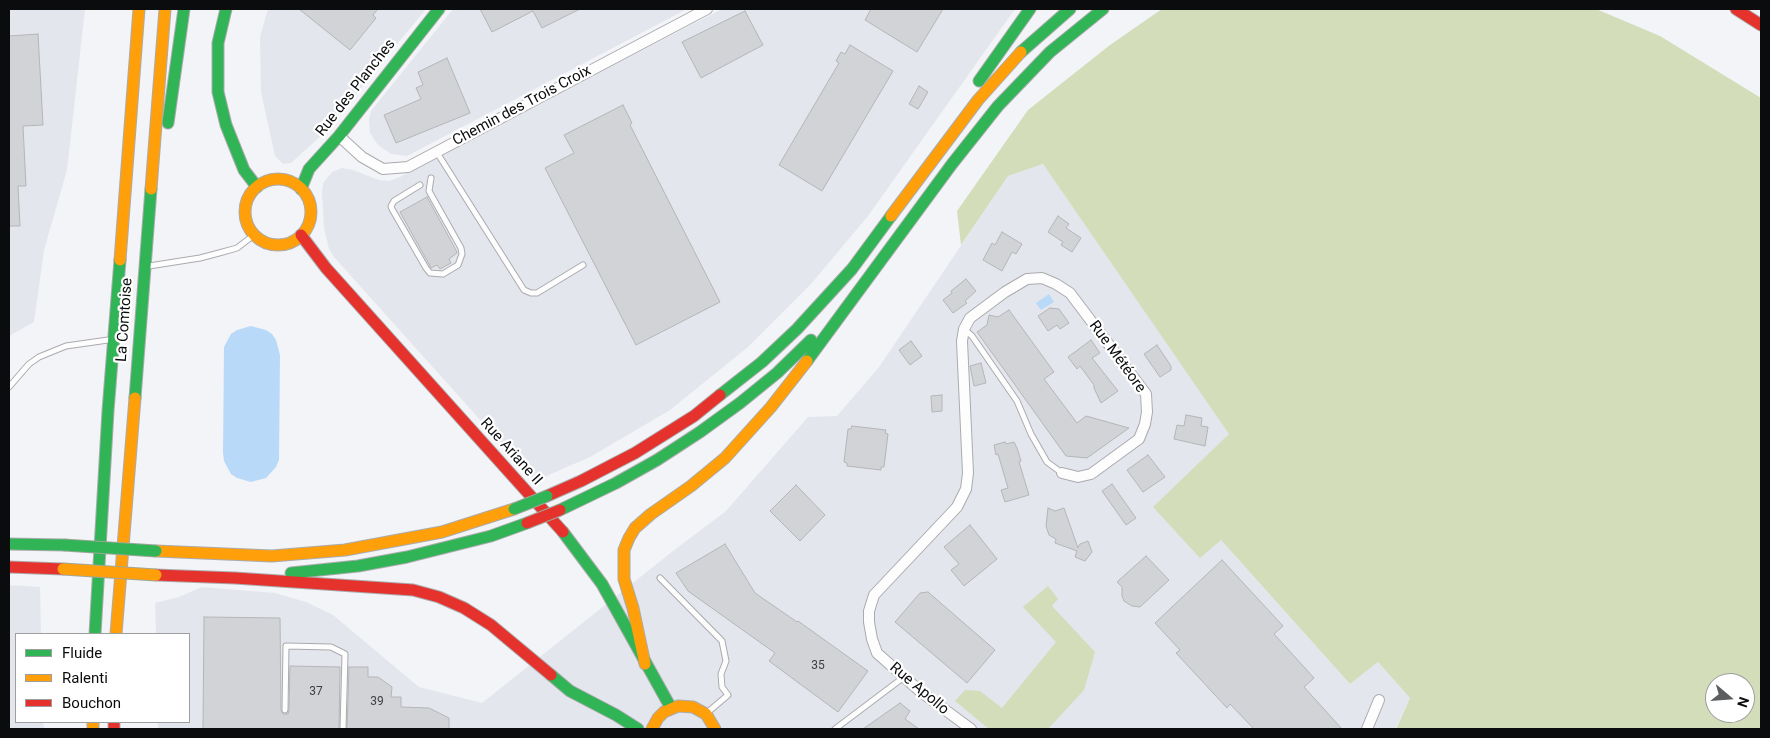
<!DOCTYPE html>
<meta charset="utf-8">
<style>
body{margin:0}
#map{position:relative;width:1770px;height:738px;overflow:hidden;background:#f3f4f8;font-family:Roboto,sans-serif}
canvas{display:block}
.frame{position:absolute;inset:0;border:10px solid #0b0c0d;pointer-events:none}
.legend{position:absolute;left:15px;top:633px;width:175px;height:90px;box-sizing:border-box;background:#fff;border:1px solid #9d9e9e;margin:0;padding:6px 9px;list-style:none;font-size:15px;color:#0b0c0d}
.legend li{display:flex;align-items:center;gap:10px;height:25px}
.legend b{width:25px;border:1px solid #9d9e9e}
.north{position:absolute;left:1705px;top:673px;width:50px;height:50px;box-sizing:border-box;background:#fff;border:1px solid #9d9e9e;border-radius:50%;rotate:108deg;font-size:14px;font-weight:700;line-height:20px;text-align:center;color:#0b0c0d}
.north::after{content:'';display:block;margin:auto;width:18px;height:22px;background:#5c5d5f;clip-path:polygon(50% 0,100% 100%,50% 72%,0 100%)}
</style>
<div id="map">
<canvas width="1770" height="738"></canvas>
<div class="frame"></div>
<ul class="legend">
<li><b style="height:6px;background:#30b455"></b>Fluide</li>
<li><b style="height:6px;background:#ff9f0a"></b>Ralenti</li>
<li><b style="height:6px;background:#e5322d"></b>Bouchon</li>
</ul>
<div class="north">N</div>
</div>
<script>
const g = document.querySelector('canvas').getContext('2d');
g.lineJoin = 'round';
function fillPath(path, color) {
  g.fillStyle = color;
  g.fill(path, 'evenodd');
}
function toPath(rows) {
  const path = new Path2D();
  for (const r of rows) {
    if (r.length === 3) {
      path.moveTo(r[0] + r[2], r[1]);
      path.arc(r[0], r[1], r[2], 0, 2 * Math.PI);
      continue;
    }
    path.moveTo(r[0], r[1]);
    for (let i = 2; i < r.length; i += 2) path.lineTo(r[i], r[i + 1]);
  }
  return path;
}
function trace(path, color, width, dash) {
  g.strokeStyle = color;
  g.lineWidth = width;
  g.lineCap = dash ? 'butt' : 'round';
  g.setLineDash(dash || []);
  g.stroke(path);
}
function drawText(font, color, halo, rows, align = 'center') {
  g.font = font + ' Roboto,sans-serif';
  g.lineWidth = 4.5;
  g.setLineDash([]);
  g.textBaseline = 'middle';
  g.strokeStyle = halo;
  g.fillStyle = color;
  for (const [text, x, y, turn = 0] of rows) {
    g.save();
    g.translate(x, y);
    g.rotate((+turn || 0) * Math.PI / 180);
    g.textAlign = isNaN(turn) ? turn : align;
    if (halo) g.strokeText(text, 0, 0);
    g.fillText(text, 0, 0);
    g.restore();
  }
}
fillPath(toPath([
 [9,9,85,9,67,170,44,250,34,322,9,336],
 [268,9,426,9,323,134,291,163,283,164,275,156,261,92,260,37],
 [453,9,687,9,407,156,391,154,378,145,370,133,369,119,371,111],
 [722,9,1015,9,868,216,811,284,748,347,670,410,590,457,535,481,334,257,329,249,324,228,322,193,323,183,332,172,342,168,353,170,379,180,389,181,400,177,445,152],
 [1043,164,1230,434,1154,507,1221,540,1350,684,1378,662,1410,698,1395,729,158,729,158,722,189,722,189,634,156,634,155,603,179,597,202,587,275,593,306,602,333,615,419,687,482,703,673,551,726,511,808,417,837,416,879,367,1008,176],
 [9,585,40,587,41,634,16,634,16,722,43,722,44,729,9,729]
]), '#e4e6ee');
fillPath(toPath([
 [1162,9,1596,9,1660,36,1761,98,1761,729,1396,729,1410,698,1378,662,1350,684,1221,540,1200,558,1153,507,1229,434,1043,164,1008,176,961,245,957,211,1028,110,1110,45],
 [1715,683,1745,683,1745,713,1715,713],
 [1048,586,1058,599,1052,606,1095,652,1084,690,1048,729,989,729,955,701,965,690,980,691,1002,708,1056,642,1023,607]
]), '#d3ddb9');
fillPath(toPath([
 [1049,294,1054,302,1041,310,1036,303],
 [251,326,266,330,272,334,276,340,280,355,279,460,276,467,266,478,251,482,237,478,231,474,224,461,223,453,224,347,231,334,237,330]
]), '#b9d9f8');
const building = toPath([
 [299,9,378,9,373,15,376,18,350,50,299,9],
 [480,9,580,9,542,28,533,11,492,32,480,9],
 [871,9,943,9,917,52,865,20,871,9],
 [745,11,763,45,701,78,682,42,745,11],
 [38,34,43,125,23,126,26,186,18,186,20,226,9,226,9,36,38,34],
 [850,45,893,71,822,191,779,165,839,63,836,61,841,52,845,54,850,45],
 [447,58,470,113,396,143,384,115,421,99,416,88,423,85,418,72,447,58],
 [919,86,928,92,918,109,909,104,919,86],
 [623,105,632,123,630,125,720,302,636,345,545,168,574,153,564,135,623,105],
 [427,197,457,252,457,253,449,259,451,263,440,269,437,265,431,268,430,266,400,212,427,197],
 [1058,216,1069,224,1066,228,1081,238,1072,252,1061,245,1063,242,1048,232,1058,216],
 [1002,232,1022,244,1016,254,1012,252,1002,271,983,260,992,243,995,245,1002,232],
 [966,279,976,291,965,301,967,303,953,313,943,300,952,293,951,291,966,279],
 [1050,308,1059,309,1069,323,1060,329,1057,325,1048,331,1038,316,1050,308],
 [1009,310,1054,372,1044,379,1077,423,1086,416,1129,428,1087,458,1066,456,977,332,987,325,989,315,998,317,1009,310],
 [1091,340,1100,353,1092,358,1118,391,1101,403,1094,388,1094,385,1080,366,1077,369,1068,357,1091,340],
 [911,341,922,356,910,365,899,350,911,341],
 [1157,345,1171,366,1171,370,1160,377,1144,354,1157,345],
 [981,363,986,383,974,386,970,366,981,363],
 [942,395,942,411,932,412,931,396,942,395],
 [1186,415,1202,418,1201,426,1208,427,1205,446,1174,439,1177,425,1184,426,1186,415],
 [852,426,886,430,885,433,888,434,884,467,881,467,881,470,847,466,847,463,844,462,848,429,851,429,852,426],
 [1005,442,1006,444,1014,442,1017,448,1021,461,1019,462,1029,495,1005,502,1001,490,1008,488,998,454,996,455,994,445,1005,442],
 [1148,455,1165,477,1143,492,1127,470,1148,455],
 [1112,484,1136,518,1126,525,1102,491,1112,484],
 [796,485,825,515,800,541,770,511,796,485],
 [1048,508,1055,511,1064,508,1078,548,1080,544,1088,541,1092,552,1085,561,1075,557,1077,551,1055,543,1056,539,1049,535,1046,526,1048,508],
 [970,525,997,559,964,586,951,570,959,564,944,547,970,525],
 [725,544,755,593,797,622,798,621,868,671,838,712,769,661,775,653,688,591,676,573,725,544],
 [1146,556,1169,580,1140,607,1132,606,1124,601,1122,596,1122,587,1117,582,1146,556],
 [1222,560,1283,626,1274,634,1314,678,1304,687,1342,729,1254,729,1230,704,1227,708,1176,653,1180,650,1155,623,1222,560],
 [928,592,995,650,967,683,895,622,920,593,928,592],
 [204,617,280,618,281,710,283,714,288,714,289,710,290,666,340,667,339,729,203,729,204,617],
 [349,667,368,667,368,677,378,677,392,687,391,697,401,697,401,707,429,708,449,718,449,729,347,729,349,667],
 [900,703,910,711,905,719,919,729,863,729,900,703]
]);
fillPath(building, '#d2d3d6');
trace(building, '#b5b6b8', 1);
const lane = toPath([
 [436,151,524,290,531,293,537,293,583,265],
 [420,185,394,201,391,206,392,209,426,268,430,273,443,274,458,265,462,254,461,248,429,191,431,178],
 [149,266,200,258,219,253,237,248,254,235],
 [964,329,972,336,1017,401,1031,434,1047,462,1062,473],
 [9,387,29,364,39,357,66,346,108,340],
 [660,578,722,641,726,661,721,674,722,687,728,695,708,712],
 [285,710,286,646,331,647,345,654,343,729],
 [835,729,904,677]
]);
const street = toPath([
 [339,136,362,157,383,169,408,167,707,9],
 [971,729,921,692,877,653,872,639,869,622,869,611,874,595,957,507,966,489,968,473,962,341,964,329,970,318,1005,292,1027,279,1042,278,1056,284,1070,293,1146,394,1147,412,1145,424,1139,439,1091,474,1078,477,1062,473],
 [1367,729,1379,700]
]);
const fast = toPath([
 [226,9,218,43,218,92,226,125,244,170,257,187],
 [1021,52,1070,9],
 [979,81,1030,9],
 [168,123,184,9],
 [301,189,309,169,339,136,439,9],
 [807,361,952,164,998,106,1050,52,1103,9],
 [720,395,762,362,797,329,852,269,891,216],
 [135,398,151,189],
 [560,510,616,483,657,460,700,432,740,403,777,373,811,340],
 [563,532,602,584,671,708],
 [9,544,64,545],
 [291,573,358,566,407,557,491,536,527,523],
 [95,634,108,411,120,260],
 [551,675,570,691,616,715,638,729]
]);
const slow = toPath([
 [278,212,33],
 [151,189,165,9],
 [891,216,978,100,1021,52],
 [120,260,139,9],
 [156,551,272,556,345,550,442,532,514,509],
 [116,634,135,398],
 [645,664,633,608,624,579,624,550,629,538,635,528,651,514,691,486,725,458,771,407,807,361],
 [93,722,93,729],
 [652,729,658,718,664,712,678,706,693,707,706,714,715,729]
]);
const jam = toPath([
 [1736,9,1761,25],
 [301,235,326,268,563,532],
 [547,496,581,481,635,453,694,416,720,395],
 [9,567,63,569],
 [156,575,235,578,413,590,439,597,464,608,491,625,551,675],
 [114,722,114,729]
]);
trace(lane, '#ababae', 7);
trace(street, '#ababae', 12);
trace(fast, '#ababae', 13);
trace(slow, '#ababae', 13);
trace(jam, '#ababae', 13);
trace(lane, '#fdfdfe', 5);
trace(street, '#fdfdfe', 10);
trace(fast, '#30b455', 11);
trace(slow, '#ff9f0a', 11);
trace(jam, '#e5322d', 11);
const fastBridge = toPath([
 [514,509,547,496],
 [64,545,156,551]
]);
const slowBridge = toPath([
 [63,569,156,575]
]);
const jamBridge = toPath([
 [527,523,560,510]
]);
trace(fastBridge, '#9fa799', 13, []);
trace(slowBridge, '#9fa799', 13, []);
trace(jamBridge, '#9fa799', 13, []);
trace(fastBridge, '#30b455', 11);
trace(slowBridge, '#ff9f0a', 11);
trace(jamBridge, '#e5322d', 11);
drawText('12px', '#3d3e3f', null, [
 ["35",818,666],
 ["37",316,692],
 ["39",377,702]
]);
drawText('15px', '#0b0c0d', '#fff', [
 ["Rue des Planches",356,88,-52],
 ["Chemin des Trois Croix",522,106,-28],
 ["La Comtoise",125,320,-86],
 ["Rue Météore",1117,357,54],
 ["Rue Ariane II",511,452,48],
 ["Rue Apollo",919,689,40]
]);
</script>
